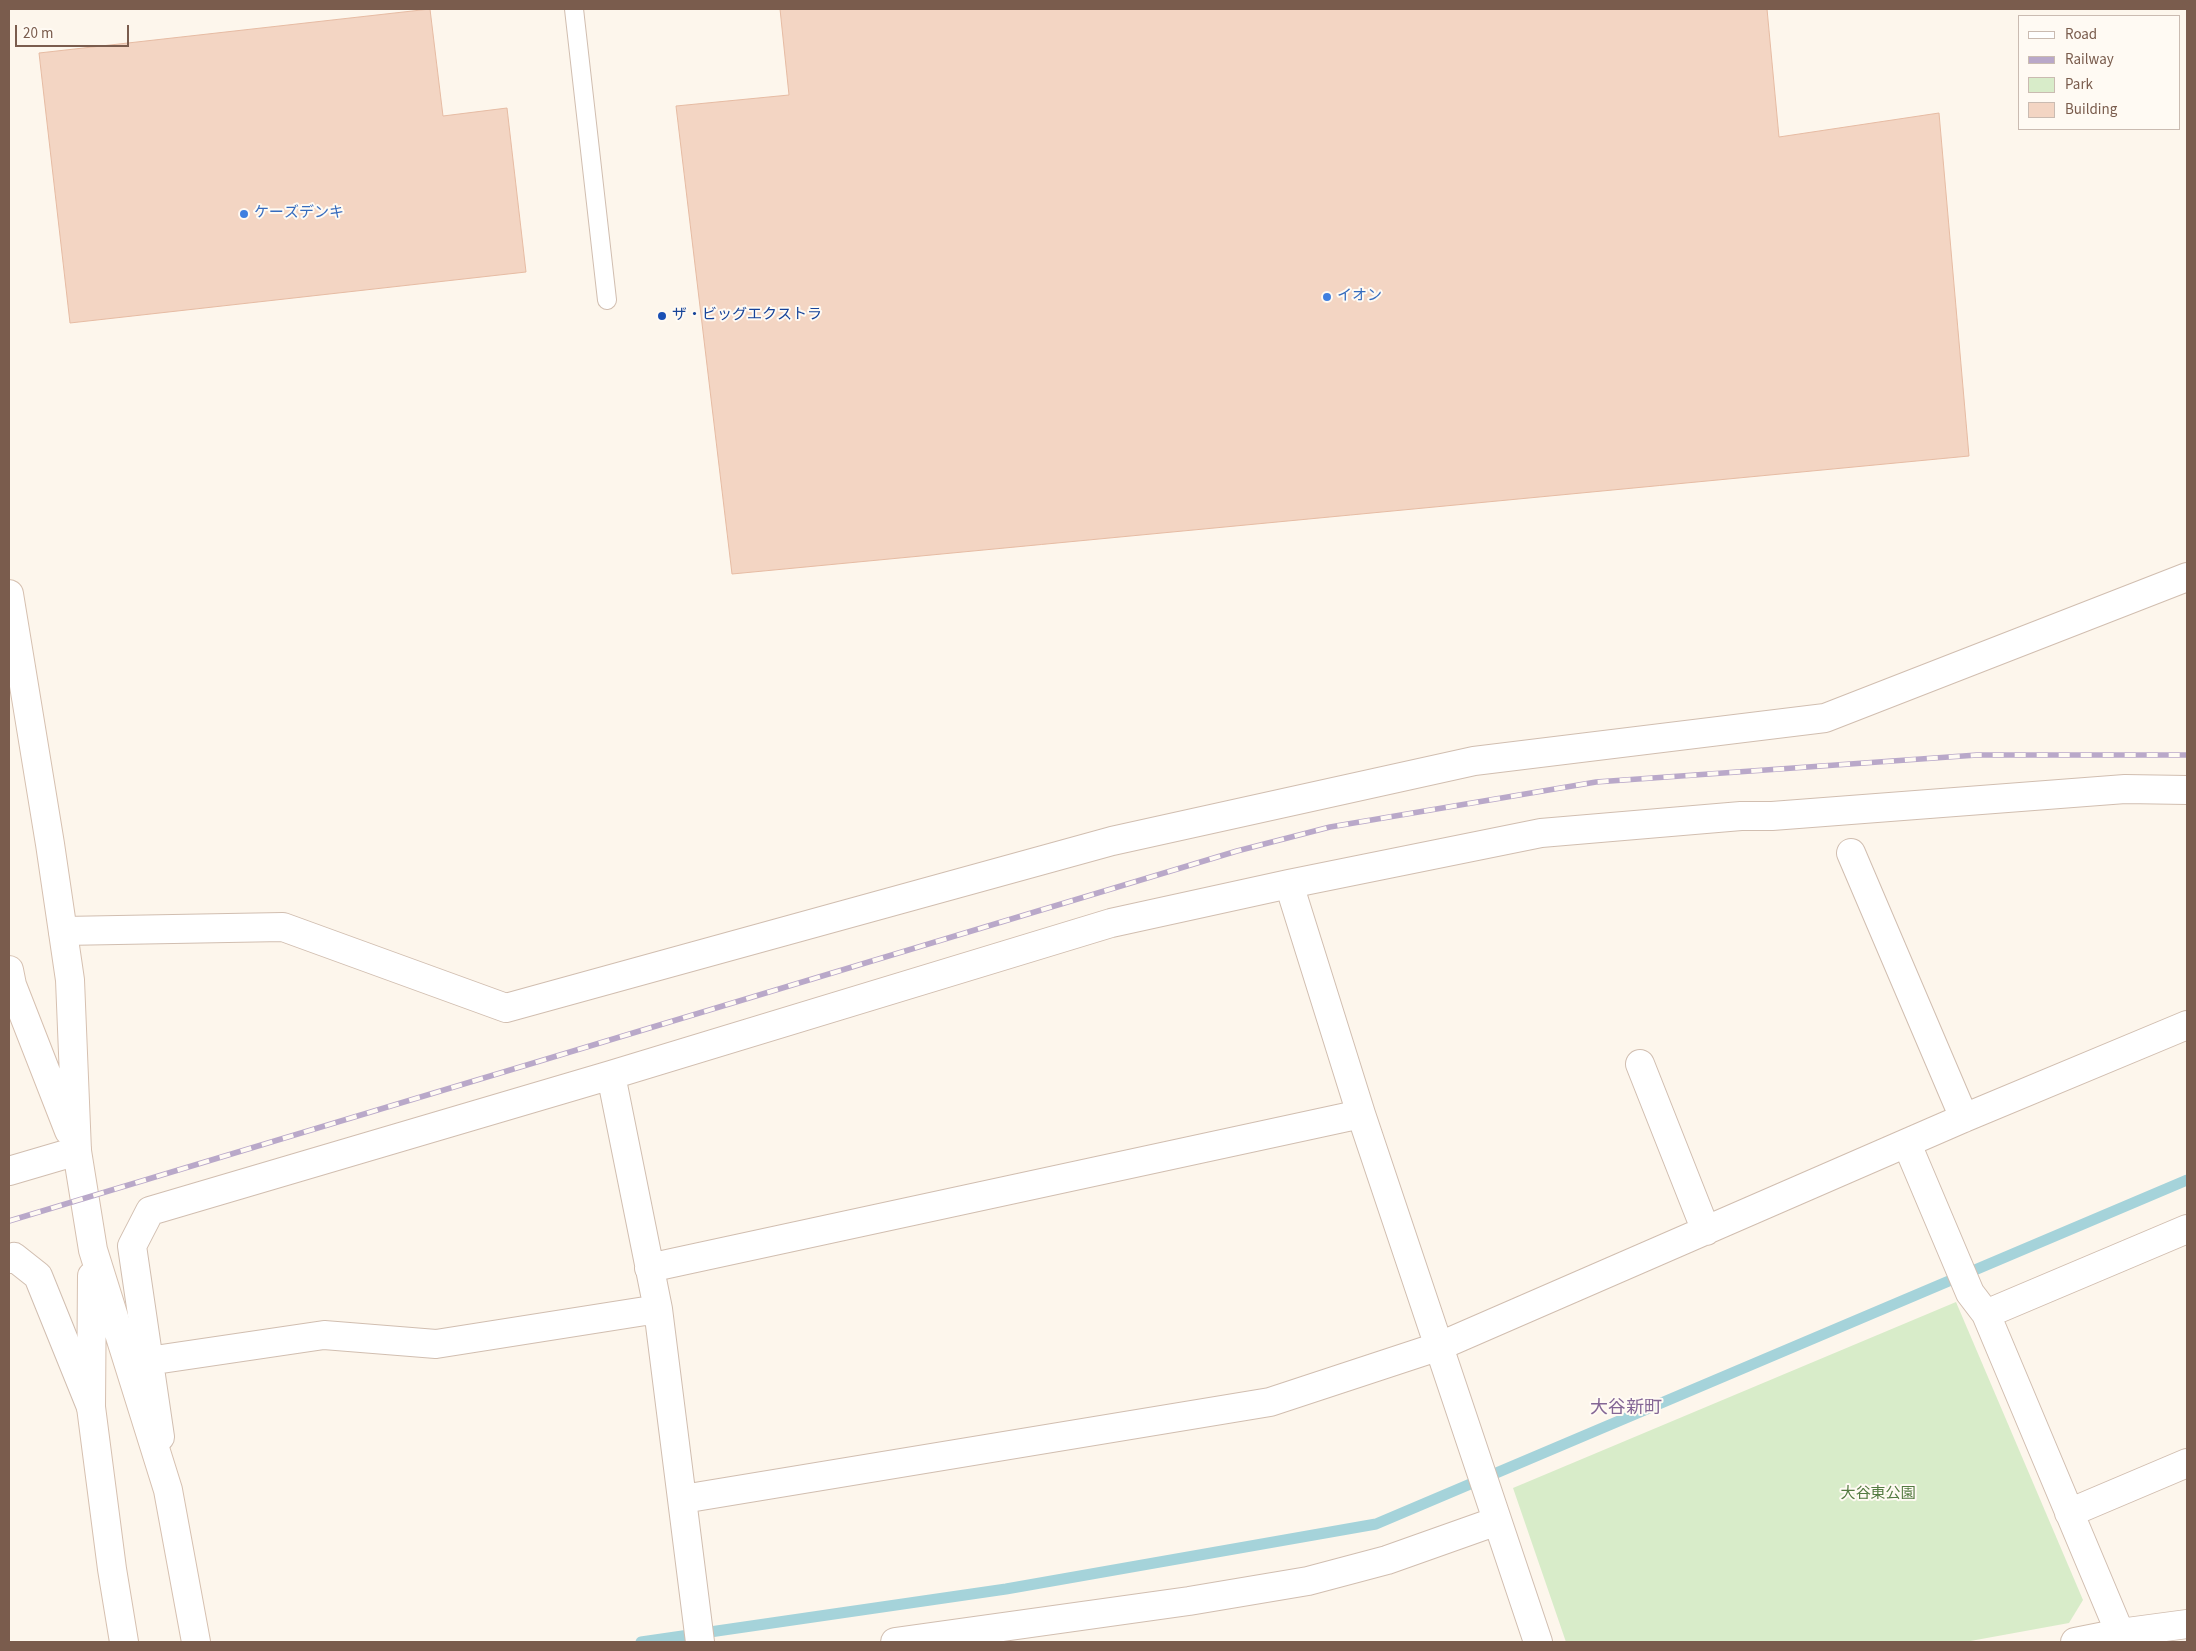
<!DOCTYPE html>
<meta charset="utf-8">
<style>
body{margin:0}
#map{position:relative;width:2196px;height:1651px;overflow:hidden;background:#fdf6ec;font-family:"Source Sans 3",sans-serif}
canvas{display:block}
.frame{position:absolute;inset:0;border:10px solid #7a5c4d;pointer-events:none}
.legend{position:absolute;left:2018px;top:15px;width:162px;height:115px;box-sizing:border-box;background:#fffaf3;border:1px solid #cabbb1;margin:0;padding:6px 9px;list-style:none;font-size:15px;color:#7a5c4d}
.legend li{display:flex;align-items:center;gap:10px;height:25px}
.legend b{width:25px;border:1px solid #cabbb1}
.scale{position:absolute;left:15px;top:25px;width:114px;height:22px;box-sizing:border-box;border:2px solid #7a5c4d;border-top:0;padding-left:6px;font-size:15px;line-height:18px;white-space:nowrap;color:#7a5c4d;-webkit-text-stroke:4px #fffaf3;paint-order:stroke}
</style>
<div id="map">
<canvas width="2196" height="1651"></canvas>
<div class="frame"></div>
<ul class="legend">
<li><b style="height:6px;background:#fff"></b>Road</li>
<li><b style="height:6px;background:#b9a8c9"></b>Railway</li>
<li><b style="height:14px;background:#d8ecc9"></b>Park</li>
<li><b style="height:14px;background:#f3d5c3"></b>Building</li>
</ul>
<div class="scale">20 m</div>
</div>
<script>
const g = document.querySelector('canvas').getContext('2d');
g.lineJoin = 'round';
function fillPath(path, color) {
  g.fillStyle = color;
  g.fill(path, 'evenodd');
}
function toPath(rows) {
  const path = new Path2D();
  for (const r of rows) {
    path.moveTo(r[0], r[1]);
    for (let i = 2; i < r.length; i += 2) path.lineTo(r[i], r[i + 1]);
  }
  return path;
}
function trace(path, color, width, dash) {
  g.strokeStyle = color;
  g.lineWidth = width;
  g.lineCap = dash ? 'butt' : 'round';
  g.setLineDash(dash || []);
  g.stroke(path);
}
function drawText(font, color, halo, rows, align = 'center') {
  g.font = font + ' "Source Sans 3","Noto Sans JP",sans-serif';
  g.lineWidth = 4;
  g.setLineDash([]);
  g.textBaseline = 'middle';
  g.strokeStyle = halo;
  g.fillStyle = color;
  for (const [text, x, y, turn = 0] of rows) {
    g.save();
    g.translate(x, y);
    g.rotate((+turn || 0) * Math.PI / 180);
    g.textAlign = isNaN(turn) ? turn : align;
    if (halo) g.strokeText(text, 0, 0);
    g.fillText(text, 0, 0);
    g.restore();
  }
}
fillPath(toPath([
 [1956,1302,2083,1600,2069,1623,1965,1642,1566,1642,1513,1488]
]), '#d8ecc9');
trace(toPath([
 [641,1642,1006,1589,1376,1524,2187,1180]
]), '#a5d3da', 11);
const building = toPath([
 [430,9,443,116,507,108,526,272,70,323,39,53,430,9],
 [780,9,1767,9,1779,137,1939,113,1969,456,732,574,676,106,789,95,780,9]
]);
fillPath(building, '#f3d5c3');
trace(building, '#e6bba3', 1);
const lane = toPath([
 [574,9,607,300]
]);
const street = toPath([
 [1851,853,1964,1118],
 [1289,884,1361,1114,1538,1642],
 [63,931,283,927,506,1008,1112,841,1474,761,1825,718,2187,577],
 [1640,1064,1706,1231],
 [611,1075,658,1309,700,1642],
 [1907,1144,1970,1293,1986,1314,2120,1633],
 [9,1171,77,1151],
 [9,1259,14,1257,38,1276,91,1407],
 [649,1268,1361,1114],
 [1986,1314,2187,1229],
 [148,1361,324,1335,436,1344,658,1309],
 [160,1437,132,1246,150,1211,611,1075,1111,923,1289,884,1541,833,1741,816,1772,816,2125,789,2187,790],
 [683,1499,1270,1402,1440,1346,1964,1118,2187,1025],
 [2069,1513,2187,1463],
 [895,1642,1189,1601,1308,1581,1387,1560,1497,1521],
 [2075,1642,2120,1633,2187,1624]
]);
const secondary = toPath([
 [9,594,50,844,70,980,77,1151,93,1250,168,1490,196,1642],
 [9,970,12,985,69,1131],
 [92,1276,91,1407,112,1569,124,1642]
]);
trace(lane, '#d1beb0', 20);
trace(street, '#d1beb0', 30);
trace(secondary, '#d6c0b0', 30);
trace(lane, '#fff', 18);
trace(street, '#fff', 28);
trace(secondary, '#fff', 28);
const rail = toPath([
 [9,1221,1237,851,1330,827,1596,782,1977,755,2187,755]
]);
trace(rail, '#b9a8c9', 5.5);
trace(rail, '#fffaf3', 4, [11]);
for (const [x, y, r, color] of [
 [244,214,5,"#3f7fe0"],
 [1327,297,5,"#3f7fe0"],
 [662,316,5,"#1a4fb4"]
]) {
  const dot = new Path2D();
  dot.arc(x, y, r, 0, 2 * Math.PI);
  g.fillStyle = color;
  g.fill(dot);
  trace(dot, '#fffaf3', 2);
}
drawText('15px', '#366cbe', '#fffaf3', [
 ["ケーズデンキ",254,214],
 ["イオン",1337,297]
], 'left');
drawText('15px', '#164399', '#fffaf3', [
 ["ザ・ビッグエクストラ",672,316]
], 'left');
drawText('15px', '#537a41', '#fffaf3', [
 ["大谷東公園",1878,1495]
]);
drawText('18px', '#846695', '#fffaf3', [
 ["大谷新町",1626,1409]
]);
</script>
